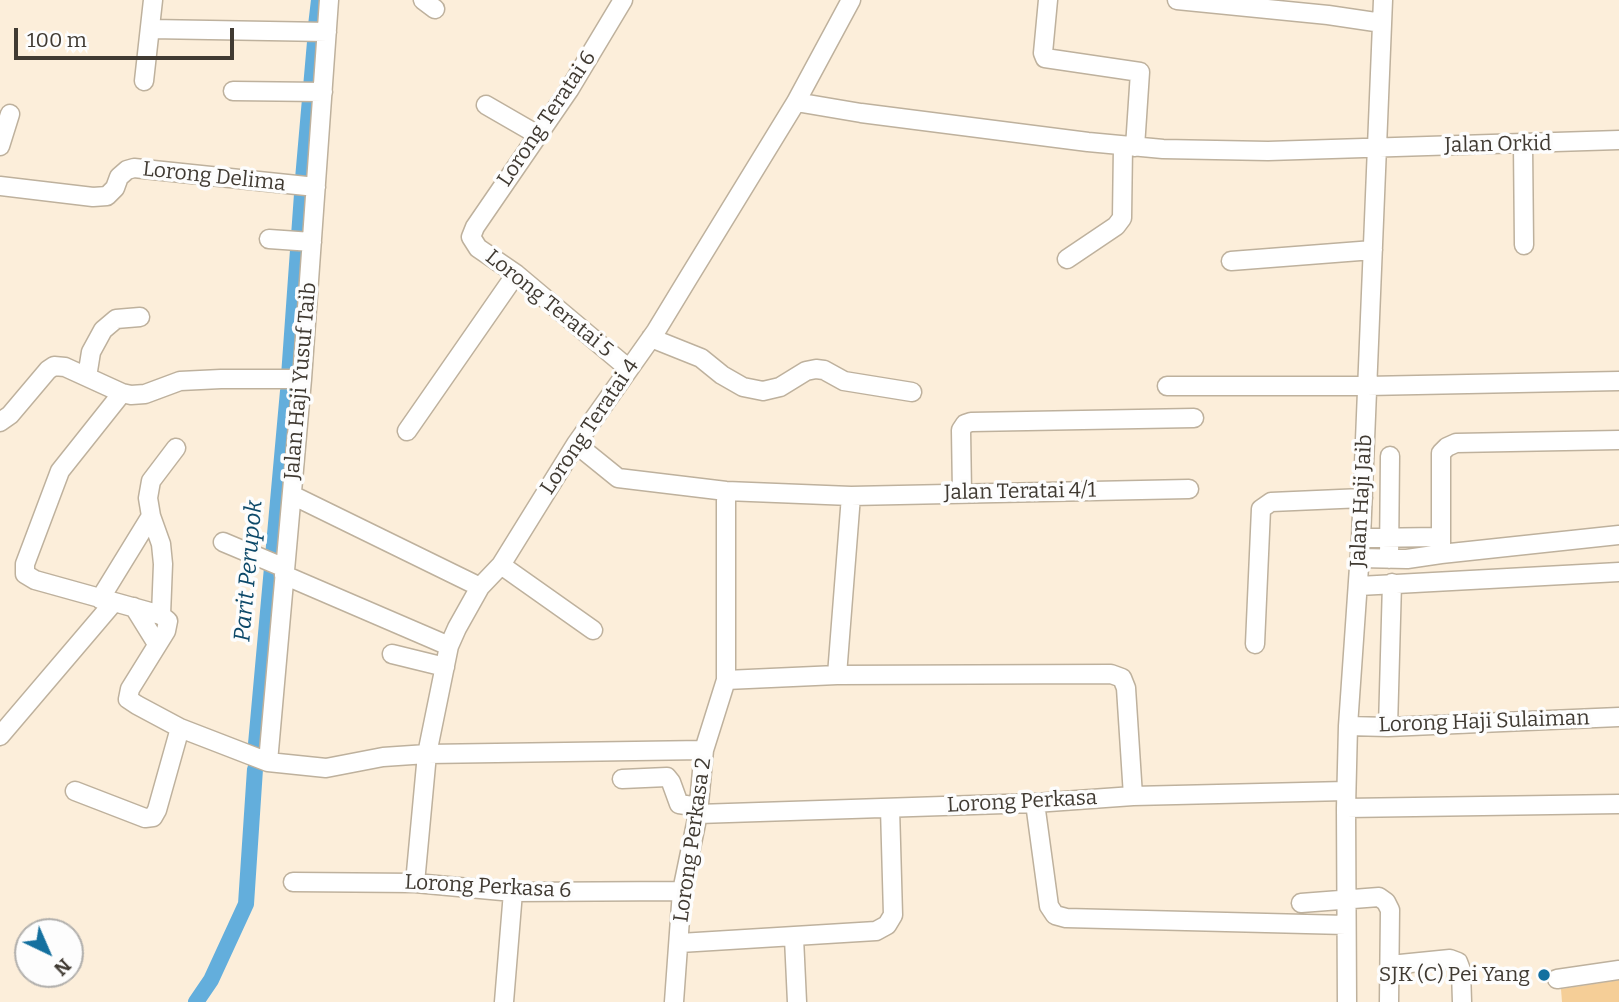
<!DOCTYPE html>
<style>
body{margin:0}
#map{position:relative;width:1619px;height:1002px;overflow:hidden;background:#fceeda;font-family:Bitter,serif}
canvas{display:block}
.north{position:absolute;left:14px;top:918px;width:70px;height:70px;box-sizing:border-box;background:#fdfdfd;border:2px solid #b1afac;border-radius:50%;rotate:136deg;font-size:19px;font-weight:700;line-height:28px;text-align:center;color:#403a32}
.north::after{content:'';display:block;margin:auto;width:24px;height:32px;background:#14709f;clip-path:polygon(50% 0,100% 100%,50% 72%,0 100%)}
.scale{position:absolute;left:14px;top:28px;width:220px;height:32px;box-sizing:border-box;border:4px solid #403a32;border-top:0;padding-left:9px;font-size:21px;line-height:24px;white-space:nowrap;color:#403a32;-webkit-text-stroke:5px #fdfdfd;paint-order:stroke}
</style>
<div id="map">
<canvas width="1619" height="1002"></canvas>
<div class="north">N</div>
<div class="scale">100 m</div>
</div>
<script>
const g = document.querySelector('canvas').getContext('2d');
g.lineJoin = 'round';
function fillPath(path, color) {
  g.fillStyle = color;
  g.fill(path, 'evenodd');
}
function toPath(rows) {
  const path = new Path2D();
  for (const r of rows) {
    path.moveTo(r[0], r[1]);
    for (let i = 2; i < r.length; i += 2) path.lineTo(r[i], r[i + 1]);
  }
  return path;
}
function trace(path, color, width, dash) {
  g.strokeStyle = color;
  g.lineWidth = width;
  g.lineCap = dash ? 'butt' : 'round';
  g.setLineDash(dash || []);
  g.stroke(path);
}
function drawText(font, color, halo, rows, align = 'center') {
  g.font = font + ' Bitter,serif';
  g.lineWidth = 7;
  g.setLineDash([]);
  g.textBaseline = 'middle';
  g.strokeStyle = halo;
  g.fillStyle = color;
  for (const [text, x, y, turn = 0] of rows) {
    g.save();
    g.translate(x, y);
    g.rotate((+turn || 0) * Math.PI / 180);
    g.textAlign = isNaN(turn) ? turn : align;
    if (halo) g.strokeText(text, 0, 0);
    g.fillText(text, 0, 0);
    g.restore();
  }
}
fillPath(toPath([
 [1619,980,1619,1002,1562,1002,1561,989]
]), '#f5ce97');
trace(toPath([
 [316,26,319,0],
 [303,179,315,42],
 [289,376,302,194],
 [255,755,288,391],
 [196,1002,211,980,246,904,255,769]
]), '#63aedc', 16);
const minor = toPath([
 [423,0,435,9],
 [623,0,569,90,475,227,471,237,478,248,516,274,629,369],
 [1048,0,1043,53,1045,58,1140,72,1135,147],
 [1177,0,1328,15,1382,23],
 [151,29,327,32],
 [144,81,153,0],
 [233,91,323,92],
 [796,102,861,113,1088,142,1163,149,1268,151,1619,140],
 [486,105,538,135],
 [1523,145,1524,245],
 [0,146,10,114],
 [0,186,93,197,107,196,115,188,119,177,127,170,134,168,316,187],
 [269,239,312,242],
 [1067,259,1116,226,1122,218,1123,146],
 [1231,261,1373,250],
 [651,338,701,358,722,375,743,387,763,391,780,387,806,371,816,369,824,370,844,381,912,392],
 [87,377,91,352,103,330,116,319,140,317],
 [1167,386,1367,386,1619,381],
 [122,393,60,471,25,564,25,574,35,580,161,615,168,621,166,631,130,689,128,699,137,705,180,728,268,762,326,768,383,757,427,754,704,750],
 [0,422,10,415,48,370,54,366,65,367,122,393,131,395,145,394,180,381,221,379,302,379],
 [407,431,516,274],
 [1619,440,1456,443,1447,447,1441,453,1441,554,1619,535],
 [576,444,618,478,726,491,851,496,1189,489],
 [962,493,961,430,965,424,971,422,1194,418],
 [292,495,480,587],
 [151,516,161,544,163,564,161,615],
 [1361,538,1441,537],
 [223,542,285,568],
 [1360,558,1407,559,1441,554],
 [1389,559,1390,456],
 [501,565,593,630],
 [284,575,449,646],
 [1359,586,1619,572],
 [100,599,151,516,148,498,151,481,176,448],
 [134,607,157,644],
 [1255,644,1261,509,1271,502,1363,498],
 [392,654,445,667],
 [837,675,851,496],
 [726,680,837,675,1111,674,1122,678,1126,688,1133,796],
 [1348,726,1388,727,1619,717],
 [1388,727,1392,583],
 [0,736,114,602],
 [268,762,302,379,329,0],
 [622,779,667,777,671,782,679,804,699,807],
 [75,791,145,818,153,817,157,810,180,728],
 [1035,803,1049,906,1055,915,1066,918,1346,925],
 [1346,808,1619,804],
 [698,814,1035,803,1133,796,1346,791],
 [293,882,415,883,513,892,682,891],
 [415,883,427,754,449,646,457,628,480,587,501,565,576,444,656,331,687,280,796,102,851,0],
 [1301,903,1379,897,1386,902,1390,910,1389,1002],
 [794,938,797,1002],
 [680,943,876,931,887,925,893,915,890,808],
 [1390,965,1450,959,1458,962,1461,970,1462,1002],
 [1557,979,1619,970],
 [504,1002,513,892],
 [674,1002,682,891,698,814,704,750,726,680,726,491],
 [1347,1002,1346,808,1348,726,1361,538,1383,0]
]);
trace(minor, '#beb19d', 21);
trace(minor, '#fff', 18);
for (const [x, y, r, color] of [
 [1544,975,7,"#14709f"]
]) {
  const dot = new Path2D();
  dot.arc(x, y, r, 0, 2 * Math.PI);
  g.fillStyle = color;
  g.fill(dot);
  trace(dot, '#fdfdfd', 2.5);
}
drawText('21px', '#403a32', '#fdfdfd', [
 ["Lorong Teratai 6",547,119,-56],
 ["Jalan Orkid",1498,145,-1],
 ["Lorong Delima",214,177,6],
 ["Lorong Teratai 5",549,304,39],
 ["Jalan Haji Yusuf Taib",301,381,-85],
 ["Lorong Teratai 4",590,427,-56],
 ["Jalan Teratai 4/1",1020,492,-1],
 ["Jalan Haji Jaib",1362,501,-87],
 ["Lorong Haji Sulaiman",1484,722,-2],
 ["Lorong Perkasa",1022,802,-3],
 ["Lorong Perkasa 2",693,840,-82],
 ["Lorong Perkasa 6",488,887,3]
]);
drawText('21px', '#403a32', '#fdfdfd', [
 ["SJK (C) Pei Yang",1530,975]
], 'right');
drawText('italic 23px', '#0d4969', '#fdfdfd', [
 ["Parit Perupok",249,571,-85]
]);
</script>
